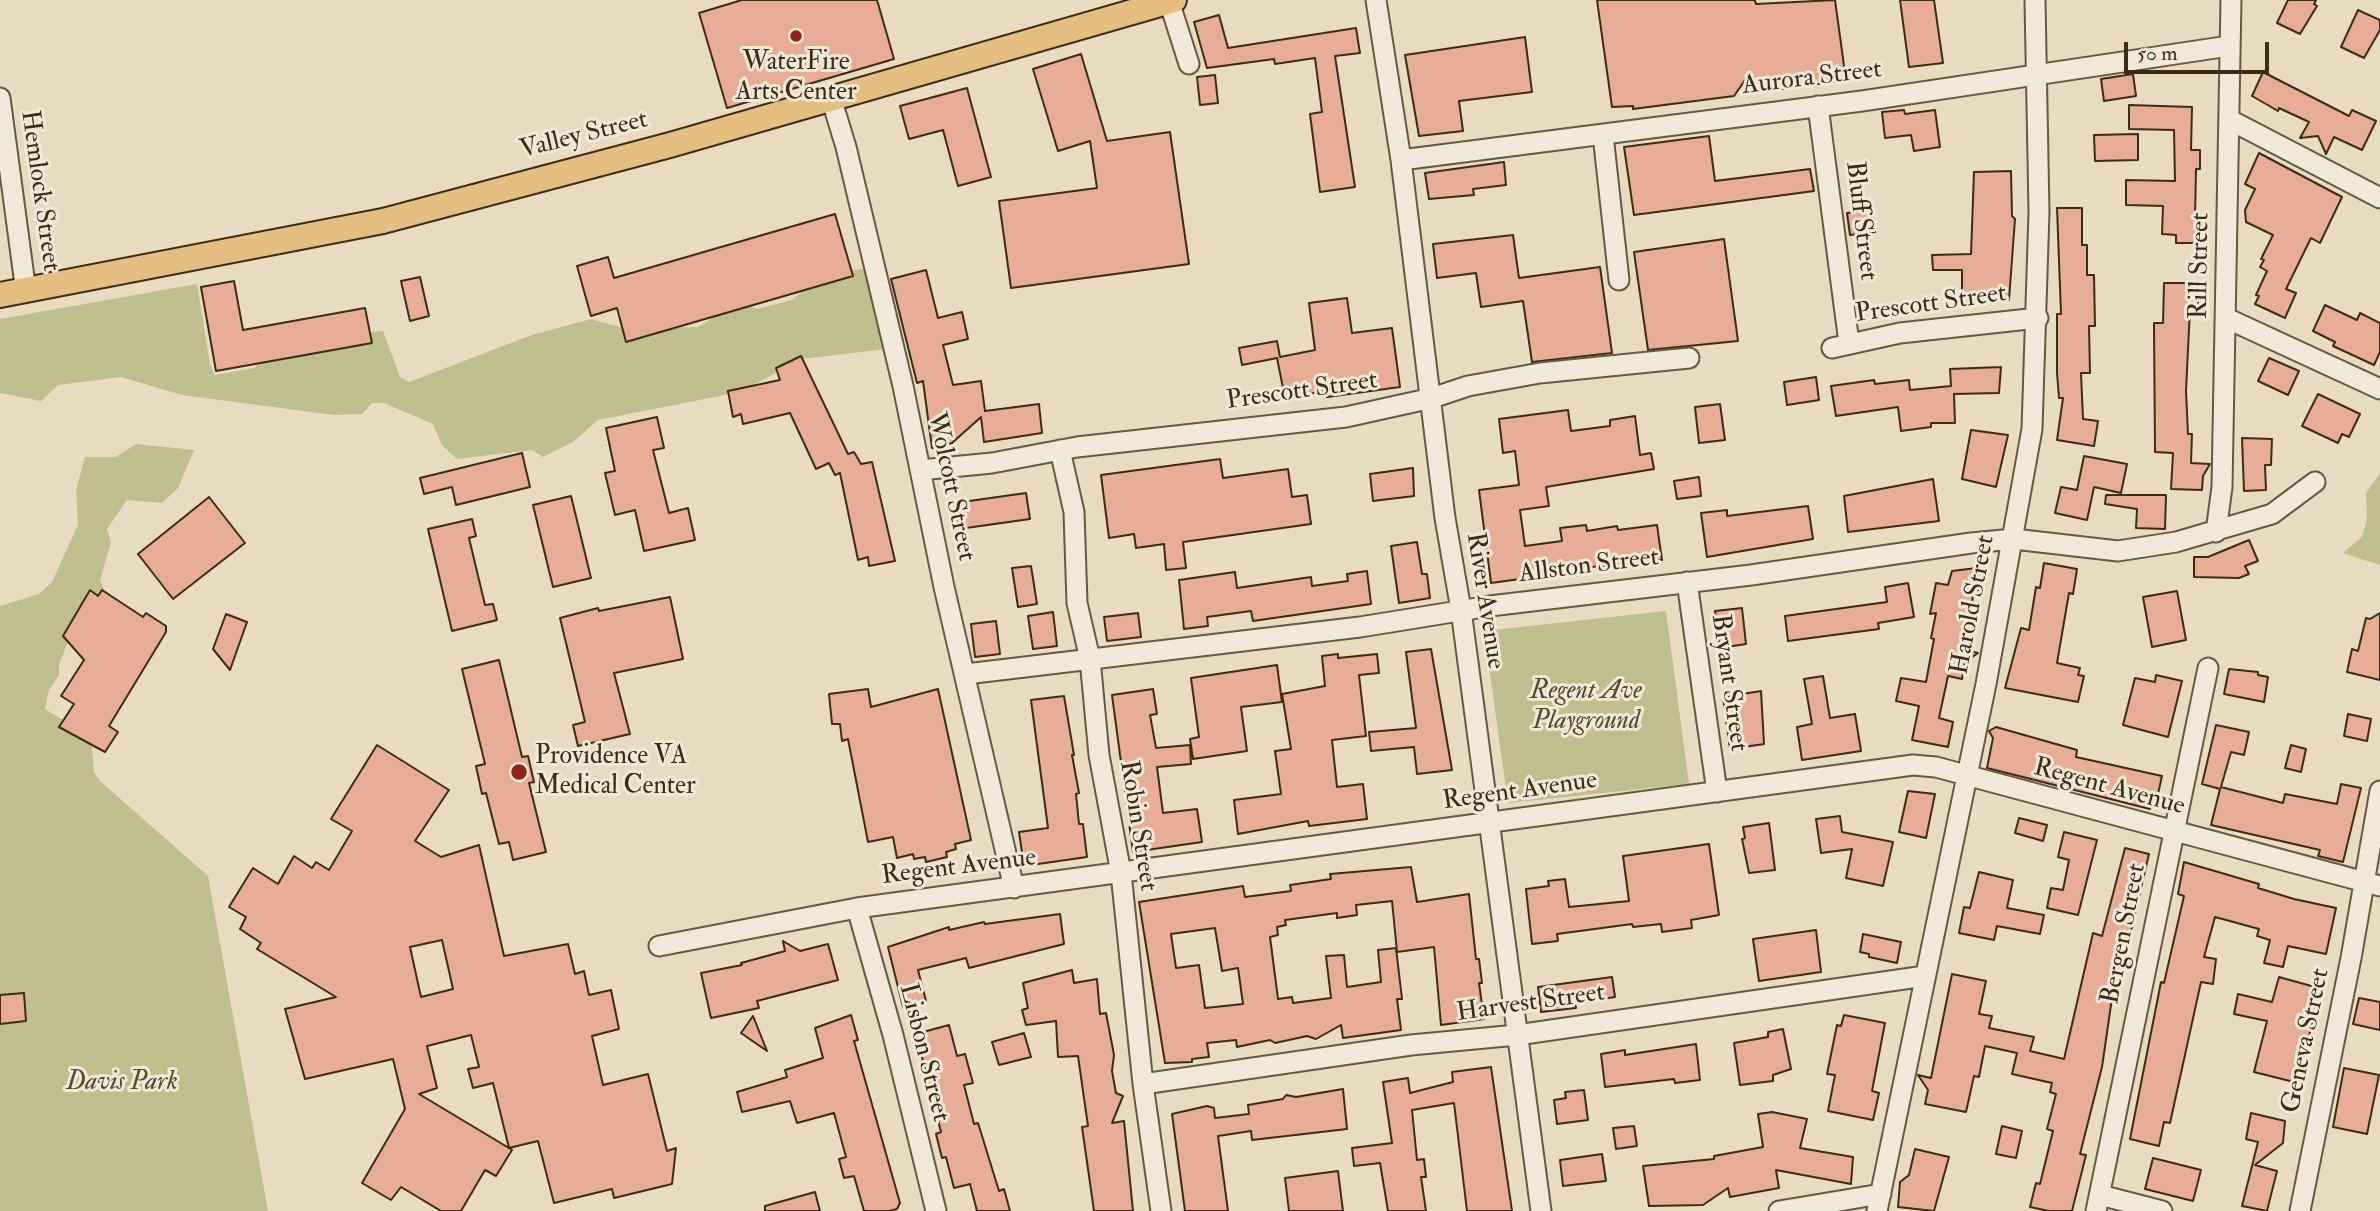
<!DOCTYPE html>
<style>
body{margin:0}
#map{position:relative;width:2380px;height:1211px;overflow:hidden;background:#e9dbc2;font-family:"IM FELL Double Pica",serif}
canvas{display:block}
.scale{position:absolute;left:2124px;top:42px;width:145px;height:32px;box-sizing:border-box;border:4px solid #3d2c15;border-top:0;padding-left:9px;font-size:21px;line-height:24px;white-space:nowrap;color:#3d2c15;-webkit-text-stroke:5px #f1e8d7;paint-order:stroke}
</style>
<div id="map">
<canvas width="2380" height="1211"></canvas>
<div class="scale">50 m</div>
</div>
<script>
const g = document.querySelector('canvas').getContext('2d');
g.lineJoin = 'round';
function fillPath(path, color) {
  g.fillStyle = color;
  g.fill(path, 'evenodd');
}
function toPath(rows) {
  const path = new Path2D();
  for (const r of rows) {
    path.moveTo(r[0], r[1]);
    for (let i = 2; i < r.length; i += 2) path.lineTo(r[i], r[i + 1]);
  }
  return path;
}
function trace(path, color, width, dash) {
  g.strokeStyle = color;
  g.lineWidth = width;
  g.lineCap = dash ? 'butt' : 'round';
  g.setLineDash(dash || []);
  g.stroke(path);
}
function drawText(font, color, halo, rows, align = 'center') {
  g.font = font + ' "IM FELL Double Pica",serif';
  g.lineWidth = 6;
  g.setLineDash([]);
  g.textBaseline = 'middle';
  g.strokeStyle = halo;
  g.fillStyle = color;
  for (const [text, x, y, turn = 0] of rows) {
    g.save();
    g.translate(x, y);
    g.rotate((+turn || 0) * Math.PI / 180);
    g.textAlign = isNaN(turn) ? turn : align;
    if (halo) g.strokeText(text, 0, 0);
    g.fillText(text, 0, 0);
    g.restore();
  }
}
fillPath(toPath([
 [869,268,886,349,802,359,740,392,598,420,573,442,543,457,532,450,457,459,442,445,433,424,384,403,372,403,362,414,334,415,182,395,121,377,58,385,41,401,0,393,0,319,197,284,210,364,215,375,254,368,260,360,257,342,383,331,400,377,409,382,532,335,591,319,627,329,698,327,739,302,757,309,792,300,821,275],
 [136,444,194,450,178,488,162,503,127,500,107,529,111,542,100,581,104,589,70,636,59,665,59,675,49,690,45,709,91,737,94,772,100,781,208,876,268,1211,0,1211,0,606,39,594,52,582,78,525,76,490,85,457,116,457],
 [2380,473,2380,565,2343,553,2362,537,2367,519,2366,493],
 [1666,611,1689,784,1508,803,1484,631]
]), '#bebe8e');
const building = toPath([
 [742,0,877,0,894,59,727,108,699,13,742,0],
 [1597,0,1755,0,1756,4,1835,0,1846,80,1761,92,1745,80,1734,96,1633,109,1633,106,1612,107,1597,0],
 [1900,0,1934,0,1943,63,1909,67,1900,0],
 [2288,0,2316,0,2314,4,2317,6,2300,34,2277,23,2288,0],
 [2358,10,2380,20,2380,30,2364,58,2341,47,2358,10],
 [1219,15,1228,48,1356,28,1360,53,1335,56,1355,187,1320,192,1310,114,1322,112,1315,58,1275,64,1274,59,1207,68,1194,22,1219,15],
 [1525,37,1532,92,1459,101,1463,131,1419,136,1405,55,1525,37],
 [1081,54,1107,141,1170,132,1189,264,1011,288,999,201,1097,188,1090,141,1058,151,1033,69,1081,54],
 [2263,72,2349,116,2352,110,2376,121,2362,150,2334,137,2326,154,2318,136,2300,138,2309,122,2279,108,2278,111,2252,96,2263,72],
 [2133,74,2136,96,2104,101,2101,79,2133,74],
 [1215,75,1218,103,1200,105,1197,77,1215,75],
 [967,88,991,177,958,186,943,130,909,139,900,106,967,88],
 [2129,105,2192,107,2191,150,2200,150,2200,169,2196,169,2195,218,2202,218,2201,243,2176,243,2176,235,2162,234,2163,206,2126,205,2126,180,2175,181,2174,130,2129,129,2129,105],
 [1904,110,1905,114,1935,110,1940,147,1914,151,1911,135,1885,138,1882,112,1904,110],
 [2138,134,2138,160,2095,161,2094,135,2138,134],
 [1709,136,1715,181,1810,169,1814,191,1634,215,1624,147,1709,136],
 [2259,153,2342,197,2320,243,2311,238,2286,289,2296,293,2285,318,2255,304,2259,296,2256,295,2267,271,2260,267,2264,260,2261,259,2273,235,2246,222,2245,210,2255,189,2245,184,2259,153],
 [1504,162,1506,185,1473,189,1474,195,1429,199,1425,173,1504,162],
 [2011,171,2012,216,2015,219,2009,300,1962,302,1962,270,1933,270,1932,255,1971,254,1974,172,2011,171],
 [2057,208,2082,208,2082,245,2087,245,2087,275,2094,275,2095,326,2089,326,2090,373,2081,373,2083,419,2098,421,2094,446,2057,440,2063,398,2059,398,2057,373,2057,314,2061,314,2057,208],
 [1872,210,1875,232,1850,235,1847,213,1872,210],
 [835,214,853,276,626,342,617,308,591,316,577,266,608,257,614,278,835,214],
 [1513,235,1519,278,1600,267,1612,353,1532,362,1523,301,1481,307,1476,273,1437,278,1433,244,1513,235],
 [1724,239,1738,341,1648,350,1634,252,1724,239],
 [926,270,938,318,962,312,968,339,943,345,953,385,981,381,985,411,1039,404,1042,433,984,442,981,417,952,443,932,448,923,381,917,383,891,279,926,270],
 [420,277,429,316,410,321,401,281,420,277],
 [234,281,243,330,365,308,372,343,216,371,201,287,234,281],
 [2164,283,2198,283,2198,309,2190,309,2186,391,2188,434,2192,434,2191,463,2210,464,2203,476,2202,490,2171,489,2173,453,2155,452,2154,323,2163,323,2164,283],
 [1347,298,1352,333,1392,328,1400,387,1327,397,1326,391,1285,398,1277,358,1242,365,1239,348,1277,341,1280,357,1315,350,1309,303,1347,298],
 [2325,305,2357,320,2360,313,2380,323,2380,352,2374,365,2333,346,2335,342,2313,331,2325,305],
 [801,356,848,454,854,452,861,464,872,462,895,561,869,566,868,557,858,560,840,473,835,475,829,463,816,469,790,413,743,424,741,414,733,417,728,391,780,380,776,368,801,356],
 [2269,358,2299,371,2288,395,2258,381,2269,358],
 [2001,367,1999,393,1954,394,1955,423,1931,423,1931,427,1901,431,1898,407,1836,416,1831,386,1874,380,1875,384,1909,380,1910,390,1951,386,1950,369,2001,367],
 [1816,377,1819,400,1787,405,1784,382,1816,377],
 [2318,394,2360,414,2349,437,2342,434,2338,443,2302,426,2318,394],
 [1720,404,1725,440,1699,443,1695,407,1720,404],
 [1568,410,1571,431,1610,426,1610,420,1635,416,1640,455,1651,453,1654,469,1546,487,1549,506,1520,510,1525,546,1562,541,1560,528,1586,525,1587,531,1617,526,1618,530,1657,525,1662,560,1591,567,1586,569,1587,574,1571,576,1571,572,1491,583,1479,490,1519,485,1515,451,1503,453,1499,419,1568,410],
 [657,417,664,448,653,450,669,513,688,508,695,540,644,551,635,510,615,515,605,473,615,471,606,428,657,417],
 [1971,430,2008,435,1996,487,1962,479,1971,430],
 [2242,438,2272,439,2271,465,2265,465,2266,490,2244,491,2242,438],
 [522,453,530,487,456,505,452,487,424,494,420,478,522,453],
 [2084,456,2127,464,2121,493,2094,487,2087,520,2055,513,2061,487,2077,490,2084,456],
 [1220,459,1223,478,1288,469,1292,497,1307,495,1311,524,1183,542,1186,568,1166,570,1164,544,1136,548,1134,534,1109,538,1101,475,1220,459],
 [1413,468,1414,496,1373,501,1370,474,1413,468],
 [1699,477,1701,496,1677,499,1674,481,1699,477],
 [1933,479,1939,521,1848,532,1844,496,1933,479],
 [1026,493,1030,519,959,529,955,503,1026,493],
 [2106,495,2166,495,2165,529,2136,528,2137,509,2105,504,2106,495],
 [571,496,591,578,553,587,533,505,571,496],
 [209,497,245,543,173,599,138,554,209,497],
 [1808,506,1813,539,1707,557,1701,513,1727,510,1727,516,1808,506],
 [472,519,476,536,469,538,485,605,493,604,497,620,452,631,428,529,472,519],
 [2249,540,2258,561,2245,566,2249,574,2239,578,2194,577,2194,557,2208,557,2249,540],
 [1417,542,1422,574,1427,574,1430,598,1399,603,1391,546,1417,542],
 [2044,563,2077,569,2073,594,2069,593,2057,663,2080,668,2078,675,2084,676,2078,702,2005,688,2021,628,2029,630,2036,587,2040,588,2044,563],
 [1031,566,1037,604,1018,607,1012,568,1031,566],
 [1985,567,1980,591,1974,590,1964,650,1978,653,1965,662,1962,679,1948,676,1939,718,1953,722,1948,747,1912,740,1919,706,1896,701,1901,678,1926,682,1934,639,1931,638,1936,613,1930,614,1936,583,1948,585,1952,571,1985,567],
 [1367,571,1371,604,1253,621,1251,611,1207,617,1208,626,1184,629,1179,580,1235,572,1237,588,1311,577,1312,586,1348,581,1347,574,1367,571],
 [1908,583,1914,617,1878,623,1879,629,1788,641,1785,616,1887,602,1885,587,1908,583],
 [90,590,98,596,102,590,143,617,146,613,166,626,166,632,109,726,118,732,105,752,59,727,74,704,61,696,84,660,63,636,90,590],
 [2177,591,2186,640,2152,647,2143,597,2177,591],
 [670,597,683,659,614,673,630,734,578,746,573,725,585,722,560,618,598,608,599,611,670,597],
 [1742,608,1746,644,1720,648,1715,611,1742,608],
 [1053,612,1057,646,1033,649,1028,616,1053,612],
 [1138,613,1141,637,1107,641,1104,617,1138,613],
 [2380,613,2380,680,2347,672,2352,649,2358,651,2366,618,2370,619,2380,613],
 [226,614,247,622,230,670,213,649,226,614],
 [996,621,1000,654,975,657,971,624,996,621],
 [1431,649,1452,770,1417,774,1414,747,1371,751,1369,732,1416,728,1406,652,1431,649],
 [1338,654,1338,658,1377,654,1379,673,1359,675,1366,736,1332,740,1337,787,1363,784,1367,819,1309,826,1308,821,1238,834,1234,800,1281,794,1275,751,1291,749,1282,694,1325,686,1322,656,1338,654],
 [499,660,522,757,528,756,534,782,529,783,546,852,513,860,509,842,499,844,486,793,482,794,476,766,485,764,462,669,499,660],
 [1277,665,1282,702,1241,707,1247,751,1193,759,1190,739,1199,737,1191,678,1277,665],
 [2229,669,2258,672,2258,675,2268,677,2264,702,2224,694,2229,669],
 [2156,675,2182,681,2168,737,2123,725,2135,678,2155,682,2156,675],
 [1823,676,1830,718,1855,714,1861,751,1802,760,1797,727,1812,724,1804,679,1823,676],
 [868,689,871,707,938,689,971,840,955,844,956,849,946,852,947,857,926,862,925,857,914,859,913,854,897,858,893,837,868,842,848,739,842,741,840,724,832,724,829,694,868,689],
 [1153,689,1157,714,1150,715,1156,748,1190,745,1191,764,1157,767,1163,813,1197,809,1202,842,1133,852,1112,695,1153,689],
 [1761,691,1764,744,1730,749,1723,697,1761,691],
 [1064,696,1074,755,1072,755,1079,793,1076,794,1079,824,1083,824,1087,857,1024,866,1019,832,1048,828,1031,700,1064,696],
 [2348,714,2371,719,2367,741,2344,736,2348,714],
 [2216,725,2249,732,2244,755,2231,752,2221,787,2283,803,2285,794,2337,804,2341,784,2361,788,2343,862,2318,856,2320,850,2211,825,2220,789,2202,784,2216,725],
 [1996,727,2077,750,2076,757,2162,776,2157,798,2153,796,2150,809,1987,768,1993,738,1989,731,1996,727],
 [377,745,449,790,415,841,441,857,479,845,504,956,568,944,575,974,584,971,589,995,611,990,619,1029,592,1036,603,1085,648,1074,667,1151,676,1148,672,1184,614,1198,612,1189,554,1203,538,1141,509,1148,512,1150,496,1176,485,1170,461,1211,441,1211,401,1187,391,1200,362,1183,405,1109,393,1059,305,1079,285,1009,336,997,257,949,261,943,240,929,246,917,229,907,253,868,278,884,294,856,312,868,316,862,329,870,352,831,331,819,377,745],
 [442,940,453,989,421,997,410,947,442,940],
 [471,1035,479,1067,468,1069,473,1088,493,1083,509,1148,419,1094,437,1088,427,1046,471,1035],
 [2291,745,2306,749,2301,772,2285,768,2291,745],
 [1908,791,1935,794,1926,838,1899,832,1908,791],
 [1840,816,1842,832,1893,842,1883,886,1846,878,1852,849,1821,853,1816,819,1840,816],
 [2019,818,2047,825,2043,841,2015,833,2019,818],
 [1769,823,1775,870,1749,873,1742,839,1745,838,1743,827,1769,823],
 [2064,832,2097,840,2078,915,2047,908,2051,888,2063,890,2069,860,2058,857,2064,832],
 [1709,844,1719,915,1691,920,1692,928,1662,932,1661,924,1633,927,1632,924,1557,934,1558,941,1532,944,1526,889,1549,886,1548,881,1565,879,1569,907,1629,901,1623,856,1709,844],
 [2125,848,2149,854,2115,999,2112,998,2102,1067,2080,1154,2086,1155,2072,1211,2049,1211,2030,1207,2036,1183,2040,1184,2053,1131,2047,1129,2056,1094,2050,1092,2052,1083,2012,1074,2017,1053,1985,1046,1979,1077,1974,1076,1966,1112,1925,1104,1928,1090,1918,1075,1931,1078,1952,974,1986,981,1979,1014,1992,1016,1989,1028,2034,1037,2030,1051,2064,1059,2093,933,2102,936,2125,848],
 [2184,862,2259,884,2258,888,2294,899,2336,908,2326,954,2288,946,2283,967,2264,963,2270,940,2257,936,2259,929,2215,917,2204,957,2216,959,2213,984,2201,982,2170,1123,2164,1122,2159,1146,2130,1139,2161,982,2164,983,2184,896,2178,894,2184,862],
 [1411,867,1417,902,1469,894,1476,959,1479,959,1482,983,1479,983,1484,1019,1441,1025,1434,947,1397,952,1392,901,1356,905,1357,915,1337,918,1337,913,1285,920,1286,925,1277,927,1278,935,1270,937,1278,999,1292,997,1293,1003,1331,998,1326,956,1344,955,1347,987,1381,982,1378,950,1396,948,1402,999,1397,999,1401,1030,1343,1038,1341,1025,1316,1039,1307,1036,1275,1043,1270,1040,1237,1047,1236,1040,1207,1043,1209,1057,1192,1059,1192,1062,1165,1063,1139,902,1243,886,1245,897,1291,891,1290,885,1331,879,1330,874,1411,867],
 [1215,928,1222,971,1238,968,1243,1004,1205,1008,1199,965,1176,968,1171,934,1215,928],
 [1979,872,2013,880,2007,908,2044,915,2040,934,1997,926,1994,940,1959,933,1964,907,1970,908,1979,872],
 [1060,914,1064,944,969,968,966,958,918,970,926,1001,903,1007,888,947,949,927,949,930,984,922,985,924,1060,914],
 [1816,930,1821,972,1759,981,1753,939,1816,930],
 [1863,934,1901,942,1897,963,1869,957,1869,954,1860,952,1863,934],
 [783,941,800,951,828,944,838,980,757,1001,759,1008,711,1018,701,973,742,965,741,963,785,951,783,941],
 [1072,970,1074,983,1097,979,1100,1014,1106,1013,1114,1055,1112,1071,1116,1093,1123,1096,1112,1123,1124,1121,1133,1211,1094,1211,1082,1127,1088,1126,1078,1056,1058,1057,1056,1021,1026,1025,1022,1010,1028,1008,1023,983,1072,970],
 [1612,977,1615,997,1575,1003,1576,1008,1541,1012,1538,987,1612,977],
 [2279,977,2315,987,2319,994,2298,1083,2254,1072,2267,1021,2234,1014,2238,994,2272,1002,2279,977],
 [24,993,26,1021,0,1024,0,995,24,993],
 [2359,998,2380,1002,2380,1030,2353,1024,2359,998],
 [851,1015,858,1040,854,1041,900,1203,897,1209,889,1211,864,1211,854,1176,844,1178,839,1159,846,1157,834,1113,797,1123,790,1101,742,1112,737,1092,787,1077,785,1070,823,1058,815,1028,851,1015],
 [1844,1015,1885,1023,1872,1091,1879,1093,1873,1120,1828,1111,1835,1075,1827,1074,1837,1025,1841,1026,1844,1015],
 [753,1016,767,1051,741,1033,753,1016],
 [949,1025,957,1056,965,1054,973,1083,964,1085,974,1124,978,1123,999,1191,1004,1189,1010,1211,977,1211,970,1184,954,1188,946,1157,942,1158,936,1134,941,1132,916,1034,949,1025],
 [1783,1029,1791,1069,1773,1075,1773,1081,1740,1085,1734,1043,1768,1037,1768,1032,1783,1029],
 [1024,1033,1031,1057,999,1065,992,1042,1024,1033],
 [1696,1044,1700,1080,1675,1083,1674,1079,1605,1087,1601,1054,1625,1050,1625,1055,1696,1044],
 [1491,1067,1512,1211,1467,1211,1454,1103,1412,1110,1417,1160,1424,1159,1426,1177,1421,1177,1426,1211,1388,1211,1380,1163,1354,1166,1352,1148,1392,1143,1383,1082,1408,1078,1410,1093,1453,1082,1452,1072,1491,1067],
 [2344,1068,2379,1075,2367,1134,2333,1127,2344,1068],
 [1343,1089,1347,1129,1252,1140,1251,1131,1218,1136,1228,1211,1185,1211,1172,1114,1207,1106,1214,1108,1215,1118,1249,1114,1248,1105,1283,1099,1286,1095,1296,1097,1343,1089],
 [1584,1090,1588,1120,1557,1124,1554,1100,1566,1098,1565,1092,1584,1090],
 [1772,1112,1807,1119,1800,1148,1853,1157,1851,1184,1776,1170,1779,1188,1730,1197,1728,1188,1703,1205,1649,1206,1643,1166,1714,1159,1714,1156,1763,1147,1758,1114,1772,1112],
 [2251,1113,2285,1121,2283,1143,2255,1165,2277,1171,2267,1211,2242,1206,2258,1142,2246,1139,2251,1113],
 [1634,1126,1637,1146,1616,1149,1613,1128,1634,1126],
 [2002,1126,2022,1131,2016,1158,1996,1154,2002,1126],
 [1915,1149,1949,1157,1934,1211,1898,1207,1900,1182,1909,1175,1915,1149],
 [1602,1154,1606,1181,1563,1186,1560,1160,1602,1154],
 [2153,1158,2201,1170,2193,1201,2145,1189,2153,1158],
 [1338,1171,1343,1211,1289,1211,1285,1178,1338,1171],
 [815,1192,820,1211,765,1211,765,1206,815,1192]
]);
fillPath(building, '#e6ac96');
trace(building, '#3d2c15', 2);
const minor = toPath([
 [1376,0,1401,160,1445,518,1461,610,1541,1211],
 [1169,1,1189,64],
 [0,98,26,292],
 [831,98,846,147,903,386,944,587,1014,888],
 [1818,106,1849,343],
 [2230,120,2380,198],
 [1603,135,1619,280],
 [1401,160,1862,101,2229,46],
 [2226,318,2380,389],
 [1832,348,1900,333,2038,318],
 [1060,450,1074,512,1077,603,1090,659,1099,755,1121,873,1143,1084,1161,1211],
 [920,470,992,463,1077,447,1346,417,1432,398,1468,386,1540,373,1689,358],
 [2216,532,2222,487,2231,0],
 [1687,582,1717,792],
 [966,674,1360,627,1490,606,1751,575,1971,543,2014,539,2118,551,2176,542,2272,514,2315,482],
 [857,908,893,1035,936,1211],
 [659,946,857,908,1913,765,1936,767,2380,886],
 [1143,1084,1411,1045,1517,1035,1925,976],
 [2100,1195,2162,1211],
 [1779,1211,1881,1194],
 [1877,1211,1986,684,2032,429,2039,212,2035,0],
 [2096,1211,2208,668],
 [2300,1211,2351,958,2380,791]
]);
const major = toPath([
 [0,295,383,221,670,145,1174,0]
]);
trace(minor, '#685840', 23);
trace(major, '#3d2c15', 28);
trace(minor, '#f1e8d7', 19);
trace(major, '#e4be81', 24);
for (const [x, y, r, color] of [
 [796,36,7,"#8f2418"],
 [519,772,9,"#8f2418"]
]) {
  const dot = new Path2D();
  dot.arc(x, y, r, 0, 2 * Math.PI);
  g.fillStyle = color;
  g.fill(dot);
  trace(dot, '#f1e8d7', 2.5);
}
drawText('26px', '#3d2c15', '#f1e8d7', [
 ["WaterFire",796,63],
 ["Arts Center",796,93],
 ["Providence VA",535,757,"left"],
 ["Medical Center",535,787,"left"]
]);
drawText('26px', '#3d2c15', '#f1e8d7', [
 ["Aurora Street",1812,79,-7],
 ["Valley Street",584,136,-14],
 ["Hemlock Street",39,191,82],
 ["Bluff Street",1860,221,83],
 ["Rill Street",2201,266,-89],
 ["Prescott Street",1931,305,-8],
 ["Prescott Street",1302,392,-8],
 ["Wolcott Street",950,487,78],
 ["Allston Street",1589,567,-7],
 ["River Avenue",1484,601,81],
 ["Harold Street",1974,605,-79],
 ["Bryant Street",1728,683,82],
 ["Regent Avenue",2109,788,15],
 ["Regent Avenue",1520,792,-8],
 ["Robin Street",1137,826,81],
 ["Regent Avenue",959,868,-7],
 ["Bergen Street",2125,934,-79],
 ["Harvest Street",1531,1004,-8],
 ["Geneva Street",2307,1041,-78],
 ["Lisbon Street",923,1053,76]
]);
drawText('italic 26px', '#57492d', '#f1e8d7', [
 ["Regent Ave",1586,692],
 ["Playground",1586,722],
 ["Davis Park",122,1083]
]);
</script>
